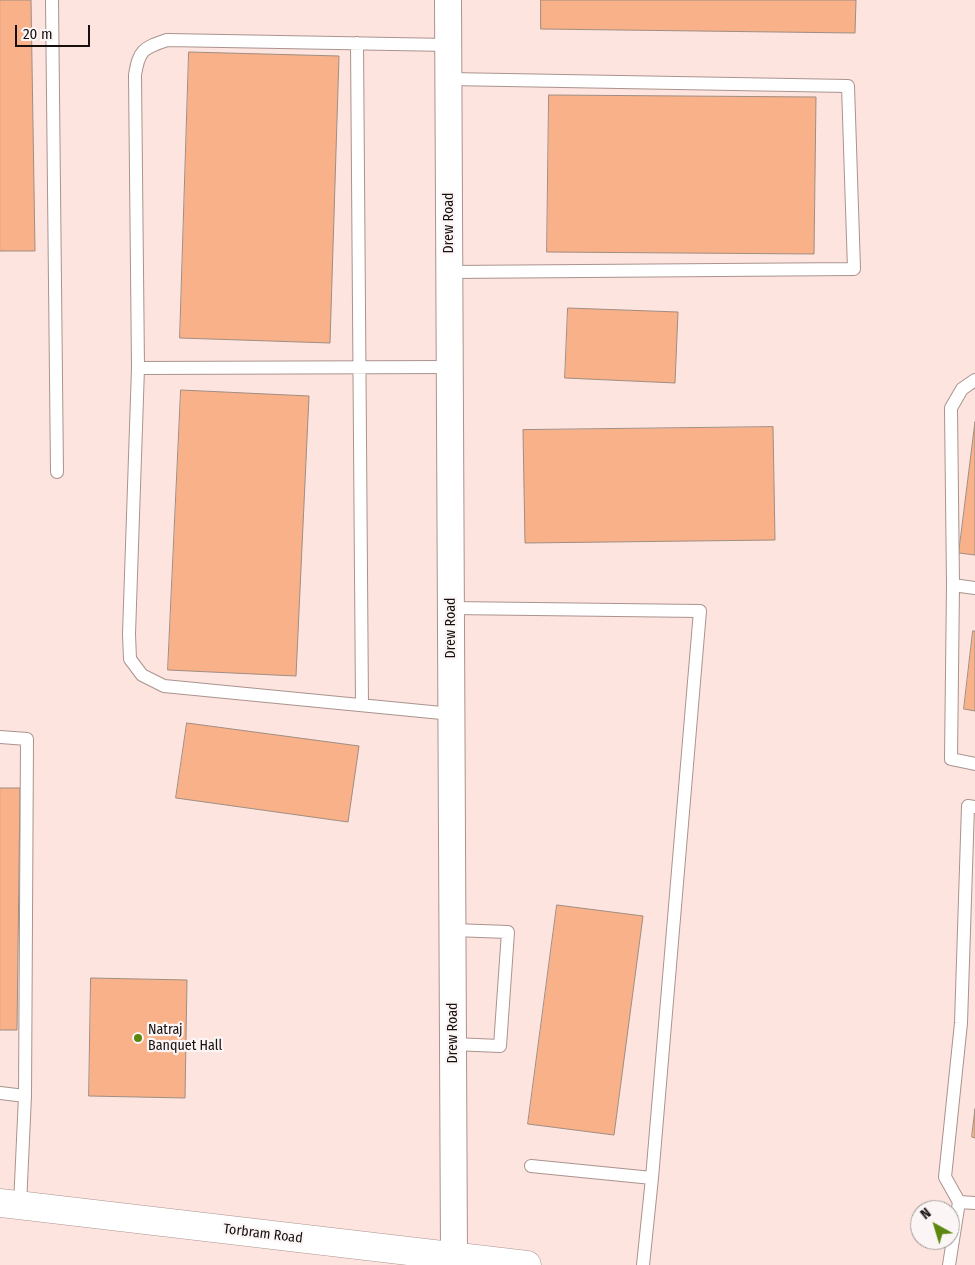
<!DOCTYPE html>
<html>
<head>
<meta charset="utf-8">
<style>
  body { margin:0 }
  #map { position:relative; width:975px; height:1265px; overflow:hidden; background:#fde4df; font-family:"Fira Sans Condensed",sans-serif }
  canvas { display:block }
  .north { position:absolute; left:910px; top:1200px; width:50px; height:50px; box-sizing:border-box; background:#fbf6f5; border:1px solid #a09a99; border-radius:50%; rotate:321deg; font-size:14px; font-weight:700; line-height:20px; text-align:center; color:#18100f }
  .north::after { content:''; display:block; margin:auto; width:18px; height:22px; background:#5e8712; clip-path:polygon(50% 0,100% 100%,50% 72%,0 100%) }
  .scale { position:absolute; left:15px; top:25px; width:75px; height:22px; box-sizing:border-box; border:2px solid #18100f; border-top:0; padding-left:6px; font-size:15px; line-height:18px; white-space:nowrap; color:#18100f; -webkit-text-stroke:4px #fbf6f5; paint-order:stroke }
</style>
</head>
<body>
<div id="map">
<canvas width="975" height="1265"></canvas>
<div class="north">N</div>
<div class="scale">20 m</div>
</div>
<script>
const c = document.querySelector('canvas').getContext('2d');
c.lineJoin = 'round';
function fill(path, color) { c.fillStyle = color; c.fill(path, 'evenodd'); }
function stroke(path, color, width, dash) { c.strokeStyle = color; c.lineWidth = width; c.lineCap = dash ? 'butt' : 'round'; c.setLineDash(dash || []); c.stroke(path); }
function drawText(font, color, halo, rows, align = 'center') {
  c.font = font + ' "Fira Sans Condensed",sans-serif'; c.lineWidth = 4.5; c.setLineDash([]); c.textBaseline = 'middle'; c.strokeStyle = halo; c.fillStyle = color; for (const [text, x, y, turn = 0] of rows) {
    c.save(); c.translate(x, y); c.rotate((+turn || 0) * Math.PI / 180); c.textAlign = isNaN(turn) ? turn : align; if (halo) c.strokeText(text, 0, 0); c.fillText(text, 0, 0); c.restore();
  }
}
const building = new Path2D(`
  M 0,0 L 31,0 L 35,251 L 0,251 Z
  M 541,0 L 856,0 L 855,33 L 541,29 Z
  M 189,52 L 339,56 L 330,343 L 180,338 Z
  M 549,95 L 816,97 L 814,254 L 547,252 Z
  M 568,308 L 678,312 L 675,383 L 565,378 Z
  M 181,390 L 309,396 L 296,676 L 168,670 Z
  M 975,422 L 975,555 L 959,553 Z
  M 773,427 L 775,540 L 525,543 L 523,430 Z
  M 973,631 L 975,631 L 975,711 L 964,709 Z
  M 187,723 L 359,746 L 348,822 L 176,798 Z
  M 0,788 L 20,788 L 17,1030 L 0,1030 Z
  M 557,905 L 643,916 L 614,1135 L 528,1124 Z
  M 91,978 L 187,980 L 185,1098 L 89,1096 Z
  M 975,1109 L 975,1138 L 972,1137 Z`);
fill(building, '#f8b188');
stroke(building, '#a08d82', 1);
const service = new Path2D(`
  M 52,0 L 57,472
  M 357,43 L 362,705
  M 449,45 L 167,40 C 143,48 139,50 135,75 L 138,368 L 129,634 L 130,659 L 142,675 L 164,686 L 452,714
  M 449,79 L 848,86 L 854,269 L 450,272
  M 138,368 L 450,367
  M 975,380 L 962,389 L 951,408 L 953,585 L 951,759 L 975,764
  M 953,585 L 975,588
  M 451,608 L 700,611 L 652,1178
  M 0,737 L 27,739 L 25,1096 L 20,1205
  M 975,807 L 968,806 L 961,1023 L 945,1177 L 959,1202 L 975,1203
  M 453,930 L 508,932 L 500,1046 L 453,1044
  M 0,1093 L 25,1096
  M 531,1166 L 652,1178 L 643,1265
  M 949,1265 L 959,1202`);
const minor = new Path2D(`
  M 448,0 L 454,1256`);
const secondary = new Path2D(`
  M 0,1203 L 527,1265`);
stroke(service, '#aa938e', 14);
stroke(minor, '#aa938e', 28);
stroke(secondary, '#aa938e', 29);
stroke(service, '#fff', 12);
stroke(minor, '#fff', 26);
stroke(secondary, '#fff', 28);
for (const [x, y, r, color] of [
  [138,1038,5,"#5e8712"]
]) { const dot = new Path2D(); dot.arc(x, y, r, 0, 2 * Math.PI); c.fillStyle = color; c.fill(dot); stroke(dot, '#fbf6f5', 2); }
drawText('14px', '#18100f', '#fbf6f5', [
  ["Drew Road",449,223,-90],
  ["Drew Road",451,628,-90],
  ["Drew Road",453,1033,-90],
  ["Torbram Road",263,1234,7]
]);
drawText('14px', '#18100f', '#fbf6f5', [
  ["Natraj",148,1030],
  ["Banquet Hall",148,1046]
], 'left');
</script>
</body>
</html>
